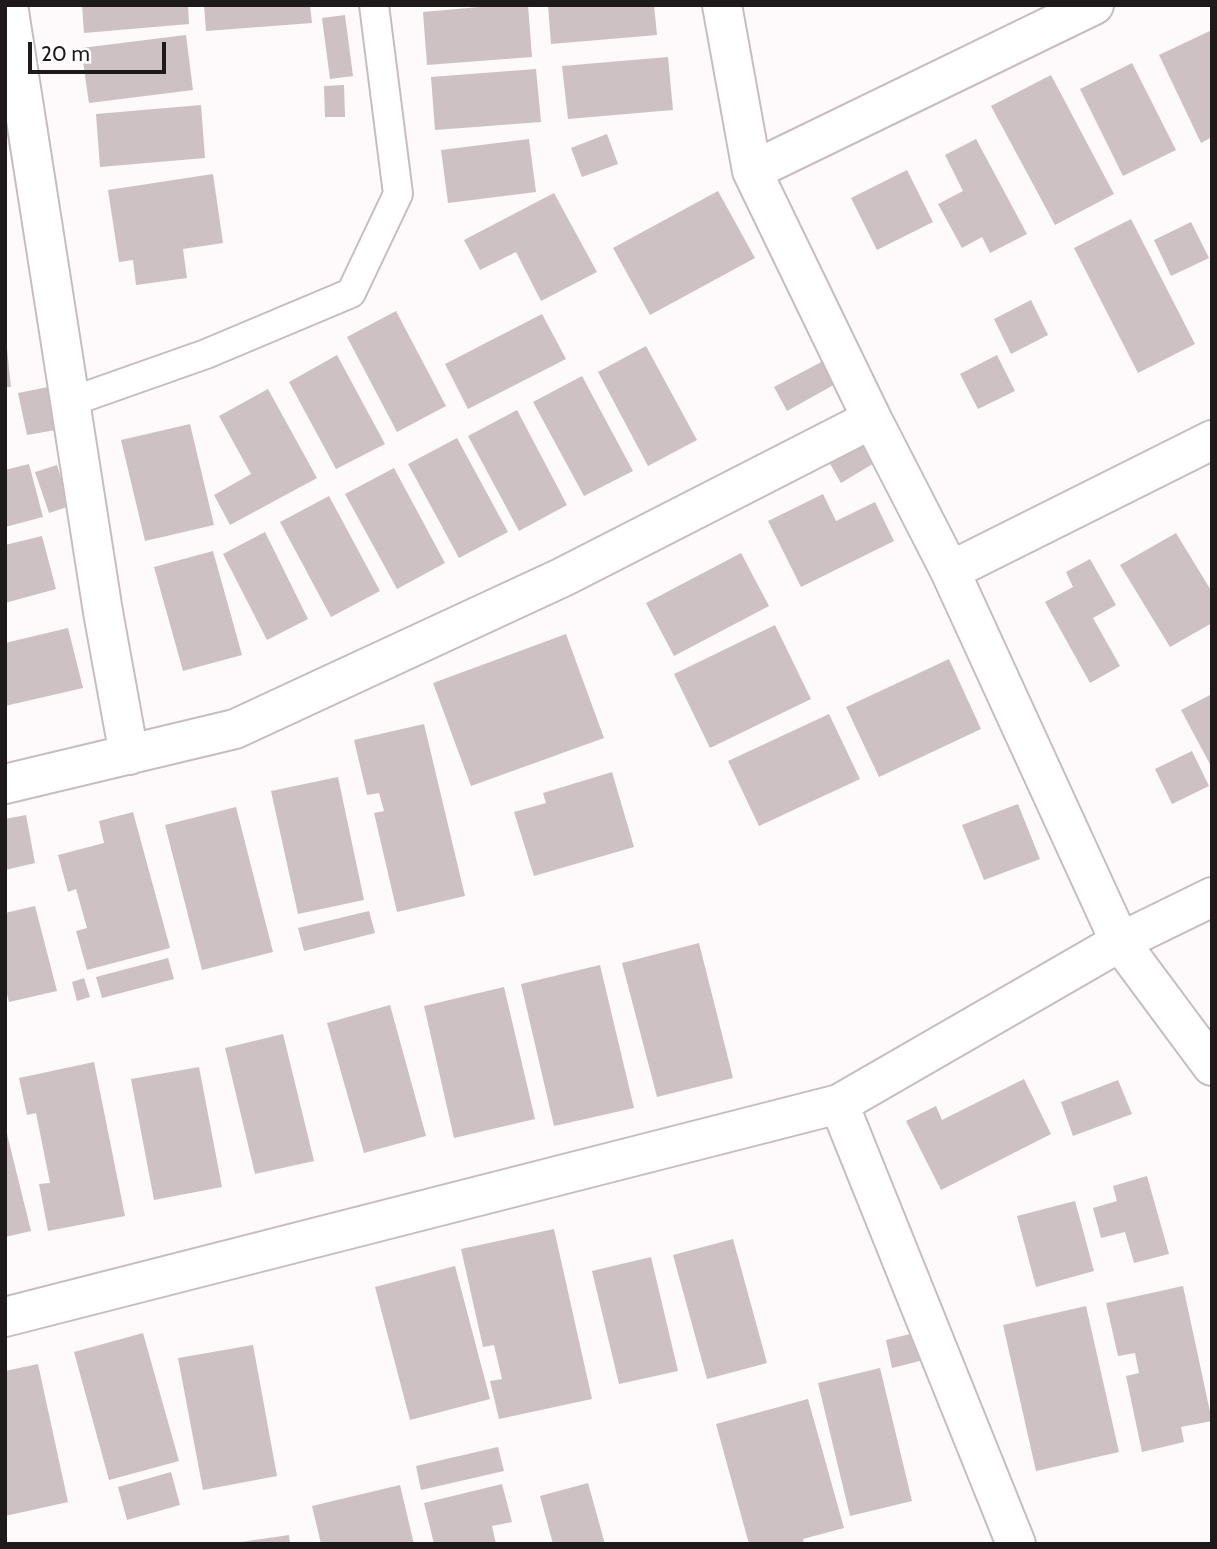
<!DOCTYPE html>
<html>
<head>
<meta charset="utf-8">
<style>
  body { margin:0 }
  #map { position:relative; width:1217px; height:1549px; overflow:hidden; background:#fef9fb; font-family:Cabin,sans-serif }
  canvas { display:block }
  .frame { position:absolute; inset:0; border:7px solid #1e1a1b; pointer-events:none }
  .scale { position:absolute; left:28px; top:42px; width:138px; height:32px; box-sizing:border-box; border:4px solid #1e1a1b; border-top:0; padding-left:9px; font-size:21px; line-height:24px; white-space:nowrap; color:#1e1a1b; -webkit-text-stroke:5px #fff; paint-order:stroke }
</style>
</head>
<body>
<div id="map">
<canvas width="1217" height="1549"></canvas>
<div class="frame"></div>
<div class="scale">20 m</div>
</div>
<script>
const c = document.querySelector('canvas').getContext('2d');
c.lineJoin = 'round';
function fill(path, color) { c.fillStyle = color; c.fill(path, 'evenodd'); }
function stroke(path, color, width, dash) { c.strokeStyle = color; c.lineWidth = width; c.lineCap = dash ? 'butt' : 'round'; c.setLineDash(dash || []); c.stroke(path); }
fill(new Path2D(`
  M 82,5 L 188,5 L 189,24 L 84,33 Z
  M 204,5 L 310,5 L 312,23 L 206,31 Z
  M 502,5 L 528,5 L 532,57 L 427,65 L 423,12 Z
  M 548,5 L 654,5 L 657,35 L 551,44 Z
  M 345,15 L 353,76 L 330,79 L 322,18 Z
  M 1212,30 L 1212,137 L 1201,143 L 1159,55 Z
  M 186,35 L 193,90 L 89,103 L 81,48 Z
  M 668,57 L 673,110 L 568,119 L 562,66 Z
  M 1132,63 L 1176,150 L 1123,176 L 1080,89 Z
  M 536,69 L 541,122 L 435,130 L 431,77 Z
  M 1051,75 L 1114,194 L 1055,225 L 991,106 Z
  M 344,85 L 345,117 L 325,117 L 324,86 Z
  M 201,105 L 205,158 L 100,167 L 96,114 Z
  M 607,134 L 618,164 L 582,177 L 571,148 Z
  M 529,139 L 536,192 L 448,203 L 441,150 Z
  M 976,139 L 1027,234 L 990,253 L 982,237 L 962,248 L 938,204 L 963,191 L 945,155 Z
  M 907,170 L 933,222 L 877,250 L 851,198 Z
  M 213,174 L 223,243 L 183,249 L 187,278 L 136,285 L 133,260 L 119,262 L 108,190 Z
  M 718,191 L 755,258 L 650,315 L 613,248 Z
  M 554,193 L 597,272 L 541,301 L 516,252 L 480,270 L 464,240 Z
  M 1131,219 L 1195,344 L 1138,373 L 1074,248 Z
  M 1191,222 L 1209,258 L 1171,276 L 1154,240 Z
  M 1031,300 L 1048,335 L 1011,354 L 994,319 Z
  M 396,311 L 446,406 L 397,432 L 347,337 Z
  M 542,314 L 566,359 L 468,409 L 445,364 Z
  M 646,346 L 697,440 L 648,466 L 598,372 Z
  M 5,349 L 7,349 L 11,387 L 5,387 Z
  M 337,355 L 385,444 L 336,469 L 289,382 Z
  M 997,355 L 1015,391 L 978,409 L 960,374 Z
  M 827,359 L 839,382 L 787,411 L 774,387 Z
  M 582,376 L 633,471 L 584,496 L 533,402 Z
  M 48,387 L 56,430 L 27,435 L 18,393 Z
  M 268,389 L 317,478 L 230,525 L 214,495 L 251,474 L 219,416 Z
  M 517,410 L 567,505 L 519,531 L 468,436 Z
  M 190,424 L 214,525 L 145,541 L 121,440 Z
  M 457,438 L 508,532 L 459,558 L 408,464 Z
  M 864,441 L 876,462 L 841,483 L 829,462 Z
  M 29,464 L 43,517 L 5,527 L 5,470 Z
  M 57,465 L 70,506 L 49,513 L 35,472 Z
  M 394,468 L 445,563 L 397,589 L 345,494 Z
  M 823,494 L 836,521 L 875,502 L 894,541 L 801,587 L 768,521 Z
  M 329,496 L 380,591 L 331,617 L 280,522 Z
  M 265,532 L 308,619 L 267,640 L 223,554 Z
  M 1176,533 L 1212,592 L 1212,623 L 1170,647 L 1120,565 Z
  M 42,536 L 56,589 L 5,603 L 5,545 Z
  M 213,551 L 242,655 L 183,671 L 154,567 Z
  M 741,553 L 769,606 L 674,656 L 646,603 Z
  M 1090,559 L 1116,605 L 1093,618 L 1120,666 L 1090,683 L 1045,602 L 1073,587 L 1066,572 Z
  M 775,625 L 811,699 L 710,748 L 674,674 Z
  M 68,628 L 83,688 L 5,706 L 5,643 Z
  M 566,634 L 604,738 L 471,786 L 433,683 Z
  M 949,659 L 981,729 L 879,777 L 846,707 Z
  M 1212,694 L 1212,768 L 1181,710 Z
  M 829,714 L 860,779 L 759,826 L 728,761 Z
  M 424,724 L 465,896 L 397,912 L 374,813 L 384,811 L 379,793 L 367,795 L 354,740 Z
  M 1192,751 L 1209,786 L 1172,804 L 1155,769 Z
  M 612,772 L 634,847 L 534,876 L 514,812 L 546,803 L 543,793 Z
  M 338,777 L 364,900 L 298,914 L 271,791 Z
  M 1018,804 L 1040,859 L 984,880 L 962,825 Z
  M 236,807 L 273,952 L 202,970 L 165,825 Z
  M 133,812 L 170,948 L 87,970 L 76,931 L 87,928 L 76,889 L 68,892 L 58,855 L 104,843 L 99,821 Z
  M 26,815 L 35,863 L 5,870 L 5,819 Z
  M 35,906 L 57,991 L 9,1002 L 5,987 L 5,913 Z
  M 369,911 L 375,933 L 304,951 L 298,928 Z
  M 699,943 L 733,1078 L 657,1097 L 622,963 Z
  M 168,958 L 174,979 L 102,998 L 96,977 Z
  M 600,965 L 634,1108 L 554,1126 L 521,984 Z
  M 84,978 L 90,997 L 77,1001 L 72,982 Z
  M 504,987 L 535,1119 L 454,1138 L 424,1006 Z
  M 390,1005 L 426,1136 L 364,1153 L 327,1023 Z
  M 283,1034 L 314,1161 L 255,1174 L 225,1048 Z
  M 94,1062 L 125,1216 L 48,1231 L 39,1184 L 50,1183 L 36,1113 L 27,1115 L 19,1078 Z
  M 199,1067 L 222,1187 L 154,1200 L 131,1079 Z
  M 1024,1079 L 1051,1134 L 941,1190 L 906,1121 L 936,1106 L 942,1120 Z
  M 1118,1080 L 1132,1114 L 1073,1136 L 1061,1102 Z
  M 5,1126 L 31,1231 L 5,1237 Z
  M 1147,1176 L 1169,1254 L 1134,1263 L 1125,1232 L 1101,1238 L 1093,1208 L 1117,1201 L 1113,1186 Z
  M 1075,1201 L 1094,1271 L 1036,1287 L 1017,1216 Z
  M 554,1229 L 592,1399 L 499,1419 L 490,1381 L 502,1379 L 494,1345 L 483,1347 L 461,1249 Z
  M 733,1239 L 767,1363 L 707,1379 L 673,1255 Z
  M 651,1257 L 678,1371 L 619,1384 L 592,1271 Z
  M 455,1266 L 490,1399 L 410,1420 L 375,1287 Z
  M 1183,1286 L 1212,1421 L 1181,1427 L 1184,1442 L 1142,1452 L 1126,1376 L 1139,1373 L 1135,1353 L 1118,1356 L 1106,1303 Z
  M 1086,1306 L 1119,1452 L 1036,1471 L 1003,1325 Z
  M 143,1333 L 179,1461 L 109,1480 L 74,1352 Z
  M 914,1333 L 920,1361 L 892,1368 L 886,1340 Z
  M 253,1345 L 277,1476 L 203,1490 L 178,1358 Z
  M 38,1364 L 68,1502 L 5,1516 L 5,1371 Z
  M 880,1368 L 912,1501 L 850,1516 L 818,1383 Z
  M 808,1399 L 844,1528 L 803,1539 L 804,1544 L 749,1544 L 716,1424 Z
  M 498,1447 L 504,1471 L 421,1490 L 416,1466 Z
  M 171,1472 L 180,1505 L 127,1520 L 118,1487 Z
  M 588,1483 L 605,1544 L 553,1544 L 540,1496 Z
  M 502,1484 L 512,1522 L 492,1526 L 496,1544 L 434,1544 L 424,1503 Z
  M 400,1485 L 414,1544 L 321,1544 L 312,1506 Z
  M 289,1535 L 290,1544 L 241,1544 L 241,1542 Z`), '#cdc1c4');
const service = new Path2D(`
  M 70,402 L 206,354 L 351,293 L 398,194 L 374,5`);
const minor = new Path2D(`
  M 8,5 L 103,612 L 129,755
  M 722,5 L 752,171 L 872,419 L 950,571 L 1120,942 L 1212,1066
  M 752,171 L 1094,5
  M 950,571 L 1212,440
  M 5,784 L 235,729 L 563,577 L 872,419
  M 839,1104 L 1016,1544
  M 5,1317 L 839,1104 L 1120,942 L 1212,897`);
stroke(service, '#c8bcbf', 32);
stroke(minor, '#c8bcbf', 42);
stroke(service, '#fff', 28);
stroke(minor, '#fff', 38);
</script>
</body>
</html>
